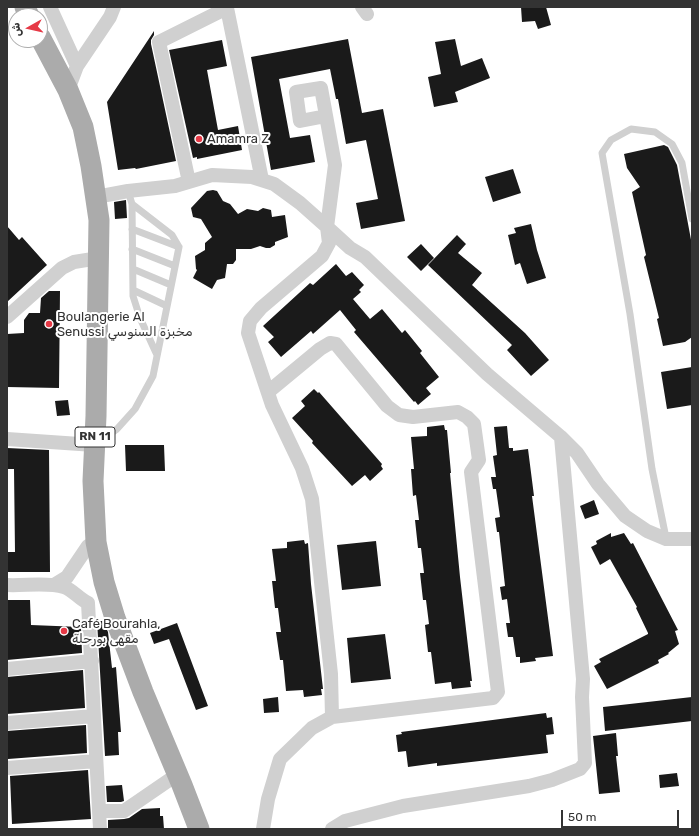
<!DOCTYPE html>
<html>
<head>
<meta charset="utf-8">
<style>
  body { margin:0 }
  #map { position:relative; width:699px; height:836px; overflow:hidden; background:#fff; font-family:Rubik,"Noto Naskh Arabic",sans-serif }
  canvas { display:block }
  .frame { position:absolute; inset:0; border:8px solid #333; pointer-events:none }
  .north { position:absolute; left:8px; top:8px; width:40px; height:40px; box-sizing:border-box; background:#fff; border:1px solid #adadad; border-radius:50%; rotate:262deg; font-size:11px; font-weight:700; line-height:16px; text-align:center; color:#333 }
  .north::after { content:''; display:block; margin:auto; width:14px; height:18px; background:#e63946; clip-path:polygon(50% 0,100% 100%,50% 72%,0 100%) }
  .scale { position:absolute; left:561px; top:810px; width:118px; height:18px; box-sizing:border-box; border:2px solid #333; border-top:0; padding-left:5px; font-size:12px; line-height:14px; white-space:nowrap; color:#333; -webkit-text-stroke:3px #fff; paint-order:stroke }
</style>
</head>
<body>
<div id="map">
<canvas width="699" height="836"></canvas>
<div class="frame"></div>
<div class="north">ش</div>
<div class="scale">50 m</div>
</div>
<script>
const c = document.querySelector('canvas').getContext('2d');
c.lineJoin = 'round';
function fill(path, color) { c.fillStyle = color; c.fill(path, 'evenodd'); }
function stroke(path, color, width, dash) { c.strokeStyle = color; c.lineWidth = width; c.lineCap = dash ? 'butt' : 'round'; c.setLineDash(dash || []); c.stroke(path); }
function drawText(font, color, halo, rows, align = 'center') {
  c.font = font + ' Rubik,"Noto Naskh Arabic",sans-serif'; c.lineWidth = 4; c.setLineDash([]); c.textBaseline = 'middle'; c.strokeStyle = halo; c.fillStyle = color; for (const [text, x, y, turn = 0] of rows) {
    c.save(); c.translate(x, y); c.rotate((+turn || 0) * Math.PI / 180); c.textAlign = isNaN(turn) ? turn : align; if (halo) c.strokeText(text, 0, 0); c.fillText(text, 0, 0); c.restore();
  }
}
fill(new Path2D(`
  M 521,7 L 546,7 L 551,25 L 538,29 L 535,21 L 522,22 Z
  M 154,31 L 154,35 L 151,40 L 151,44 L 176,161 L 136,169 L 135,168 L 118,170 L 107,102 Z
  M 348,39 L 362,113 L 383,109 L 405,221 L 361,229 L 356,203 L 378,199 L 366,140 L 346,144 L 338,99 L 336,99 L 330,69 L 279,79 L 290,138 L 310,135 L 315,162 L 271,170 L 251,57 Z
  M 455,39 L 461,66 L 482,58 L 490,78 L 455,92 L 458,102 L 434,107 L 428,77 L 441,74 L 435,42 Z
  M 222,40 L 227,66 L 207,70 L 218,130 L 238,126 L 242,150 L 197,159 L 197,157 L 193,158 L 169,50 Z
  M 664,145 L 668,147 L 677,165 L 692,245 L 692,337 L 685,342 L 663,346 L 657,319 L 659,318 L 644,257 L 646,255 L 632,192 L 640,187 L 627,168 L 624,154 Z
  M 513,169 L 521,193 L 493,202 L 485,177 Z
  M 213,190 L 217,191 L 223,201 L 230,204 L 238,214 L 247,209 L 258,211 L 263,208 L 271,210 L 272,217 L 285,215 L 288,237 L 275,242 L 275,245 L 270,248 L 266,248 L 260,246 L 251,249 L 236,249 L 236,260 L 233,264 L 227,264 L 225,278 L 217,280 L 212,289 L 193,278 L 197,270 L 196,269 L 195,256 L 205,250 L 205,243 L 212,237 L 201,219 L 193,217 L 191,208 L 207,191 Z
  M 126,200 L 127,218 L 115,219 L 114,202 Z
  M 531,224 L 537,250 L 546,278 L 527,284 L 520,263 L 515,265 L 508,235 L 516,233 L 514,228 Z
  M 7,226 L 19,240 L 22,237 L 47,265 L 7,302 Z
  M 457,235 L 466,244 L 458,253 L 482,273 L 472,285 L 525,333 L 549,360 L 531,376 L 507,350 L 512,345 L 428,265 Z
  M 421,244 L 434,258 L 421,271 L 407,257 Z
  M 336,264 L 346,276 L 352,272 L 364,285 L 359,290 L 361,292 L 353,299 L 370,319 L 382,309 L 402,333 L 405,330 L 422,351 L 420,353 L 439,377 L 426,388 L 431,394 L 418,405 L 415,401 L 414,402 L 354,332 L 356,330 L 340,310 L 313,334 L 311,331 L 281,357 L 268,342 L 274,337 L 263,326 L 310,283 L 313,285 Z
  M 49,291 L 60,291 L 59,388 L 7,387 L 7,334 L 24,333 L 24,320 L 29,313 L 40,313 L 41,298 Z
  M 692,367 L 692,405 L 667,409 L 661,372 Z
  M 314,389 L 318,393 L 319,392 L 382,464 L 381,466 L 383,469 L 370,481 L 365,475 L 352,486 L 312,443 L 313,441 L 292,418 L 305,406 L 301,401 Z
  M 68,400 L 70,415 L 57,416 L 55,401 Z
  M 444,425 L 445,430 L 447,430 L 451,473 L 450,473 L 452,494 L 460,577 L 472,681 L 470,681 L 471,687 L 452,689 L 451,682 L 435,684 L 431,652 L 428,652 L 425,625 L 429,624 L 426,600 L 423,600 L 420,573 L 424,573 L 421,548 L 418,548 L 415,520 L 419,520 L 416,495 L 413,496 L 411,469 L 414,469 L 411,437 L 427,436 L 427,427 Z
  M 507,426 L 509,448 L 513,448 L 513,451 L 528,449 L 534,496 L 532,496 L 553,656 L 535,658 L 536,661 L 520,663 L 520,657 L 516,657 L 513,637 L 508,637 L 506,623 L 510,623 L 507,599 L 502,600 L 500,587 L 505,586 L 499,532 L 497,532 L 495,518 L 500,517 L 496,489 L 493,489 L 491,477 L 496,477 L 493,456 L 497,455 L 494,427 Z
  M 125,445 L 164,445 L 165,471 L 126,471 Z
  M 7,448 L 49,450 L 50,572 L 7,572 L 7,552 L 15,552 L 14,469 L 7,469 Z
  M 594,500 L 599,514 L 585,519 L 580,506 Z
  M 611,533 L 611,537 L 624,533 L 631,544 L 633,543 L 678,630 L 675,631 L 679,644 L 668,653 L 669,654 L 658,660 L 659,663 L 607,689 L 594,666 L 601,662 L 599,659 L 648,634 L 648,633 L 636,608 L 637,607 L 610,559 L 600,565 L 591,547 L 597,544 L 596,541 Z
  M 304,540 L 305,544 L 308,543 L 311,584 L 323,689 L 321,689 L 322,695 L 304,697 L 303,690 L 286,691 L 283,660 L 280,660 L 276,632 L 281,632 L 278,608 L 275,608 L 272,581 L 276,581 L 272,549 L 287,548 L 287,542 Z
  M 376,541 L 381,586 L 342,590 L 337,545 Z
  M 7,600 L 30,600 L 31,625 L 81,627 L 82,653 L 7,660 Z
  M 97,621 L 103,621 L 108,632 L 112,668 L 116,667 L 121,732 L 118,732 L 119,755 L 105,756 Z
  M 177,623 L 208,706 L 196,710 L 169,639 L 154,644 L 150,633 Z
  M 385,634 L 391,679 L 351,683 L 347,638 Z
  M 83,670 L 85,708 L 7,714 L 7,677 Z
  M 278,697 L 279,712 L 264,713 L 263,699 Z
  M 692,697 L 692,721 L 605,731 L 603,707 Z
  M 546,713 L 547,718 L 552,717 L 554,734 L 546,735 L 548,753 L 437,766 L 437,763 L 408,767 L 406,751 L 398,752 L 396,735 L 402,734 L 401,732 Z
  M 86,725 L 87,753 L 8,759 L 7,731 Z
  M 616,733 L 618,756 L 616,756 L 620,792 L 599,794 L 593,736 Z
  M 88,770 L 91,819 L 12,824 L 10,776 Z
  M 677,773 L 679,786 L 660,788 L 659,775 Z
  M 122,785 L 124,801 L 121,802 L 107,802 L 106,786 Z
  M 160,808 L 160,816 L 163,816 L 164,829 L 108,829 L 108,820 L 124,819 L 129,818 L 142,809 Z`), '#1a1a1a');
stroke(new Path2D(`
  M 132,204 L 133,296 L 140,318 L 157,355
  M 132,229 L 179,247
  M 132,249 L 175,266
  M 133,269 L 171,285
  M 133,290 L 167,306
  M 98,442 L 117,429 L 135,409 L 153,376 L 179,247 L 172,235 L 132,204 L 128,191
  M 666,538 L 652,469 L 630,314 L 602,153 L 611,140 L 631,129 L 655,132 L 672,144 L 682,163 L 692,219`), '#d0d0d0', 7);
stroke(new Path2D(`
  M 50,7 L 77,66
  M 362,7 L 367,14
  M 68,90 L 77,66 L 110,17 L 114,7
  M 326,116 L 300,121 L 296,92 L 321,88 L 335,165 L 327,227 L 350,248 L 365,257 L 487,374 L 561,437 L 577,453 L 598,484 L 625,516 L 647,531 L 666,539 L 692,539
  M 189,182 L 159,42 L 227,8 L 262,180
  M 96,197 L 128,191 L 175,186 L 212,175 L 252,177 L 274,184 L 300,203 L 327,227 L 329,243 L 322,256 L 261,308 L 250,321 L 248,333 L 272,405 L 302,468 L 312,499 L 331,674 L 332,717 L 312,728 L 280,759 L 268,799 L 263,829
  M 7,317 L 62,268 L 74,262 L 99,258
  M 268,392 L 320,349 L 330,343 L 336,344 L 387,406 L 399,415 L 413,417 L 458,412 L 467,417 L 474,424 L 479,460 L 471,472 L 498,692 L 493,698 L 332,717
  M 7,439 L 94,445
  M 7,585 C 24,586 48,582 64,587 C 73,590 79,599 88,603 L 100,829
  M 54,585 L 67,577 L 88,546 L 96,542
  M 7,669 L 92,661
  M 7,723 L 94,716
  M 7,768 L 96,761
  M 100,811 L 124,811 L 178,774
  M 332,829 L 345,821 L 403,806 L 529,786 L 552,780 L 580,769 L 585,763 L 582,697 L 583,679 L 561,437`), '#d0d0d0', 14);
stroke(new Path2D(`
  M 25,7 L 29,16
  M 40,37 L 68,90 L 83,127 L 91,166 L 99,220 L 96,416 L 93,481 L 96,542 L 104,582 L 115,618 L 143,692 L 182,785 L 199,829`), '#ababab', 21);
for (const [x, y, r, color] of [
  [199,139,4,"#e63946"],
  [49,324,4,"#e63946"],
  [64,631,4,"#e63946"]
]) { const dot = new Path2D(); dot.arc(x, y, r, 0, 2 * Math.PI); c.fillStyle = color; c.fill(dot); stroke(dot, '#fff', 1.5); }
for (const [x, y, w] of [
  [95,437,40]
]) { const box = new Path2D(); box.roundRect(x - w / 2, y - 10, w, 20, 3); c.fillStyle = '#fff'; c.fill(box); stroke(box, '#333', 1); }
drawText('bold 12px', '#333', null, [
  ["RN 11",95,437]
]);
drawText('13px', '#333', '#fff', [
  ["Amamra Z",207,139],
  ["Boulangerie Al",57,317],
  ["Senussi مخبزة السنوسي",57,332],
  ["Café Bourahla,",72,624],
  ["مقهى بورحلة",72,639]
], 'left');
</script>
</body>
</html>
